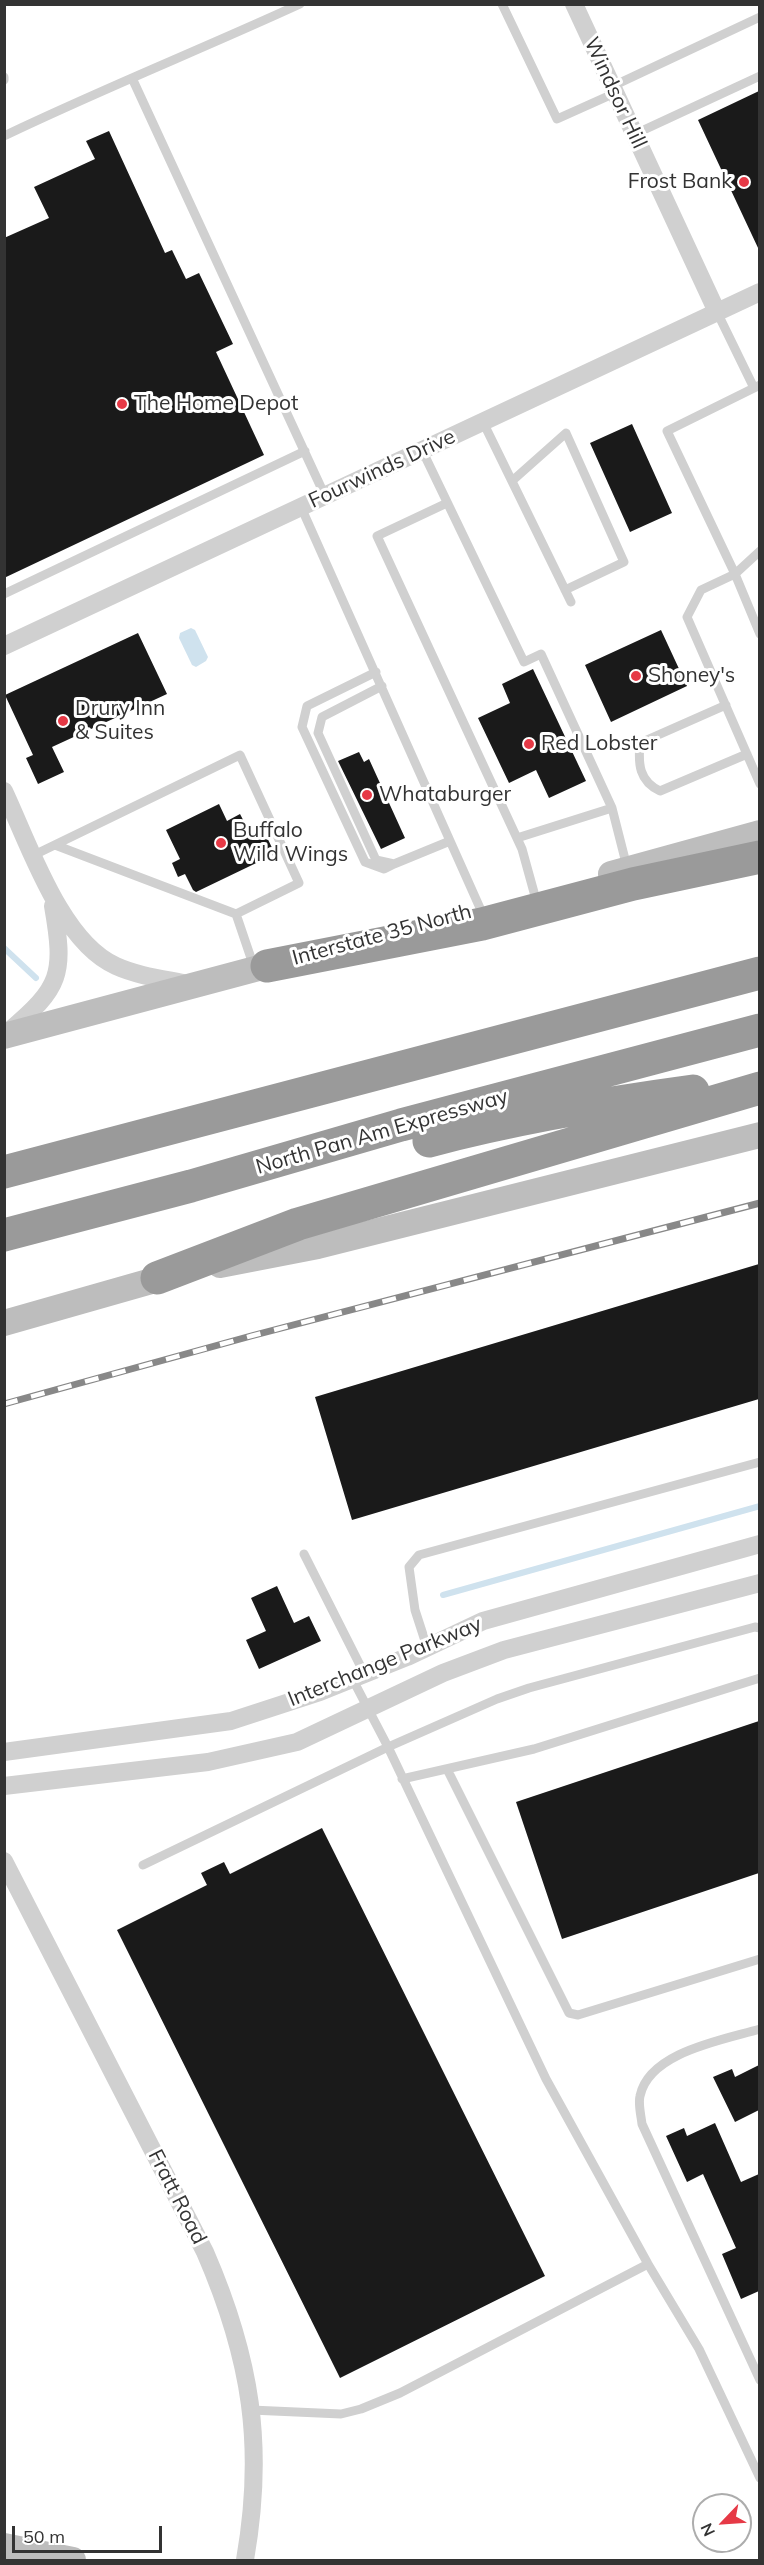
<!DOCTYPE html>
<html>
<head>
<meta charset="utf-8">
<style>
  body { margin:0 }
  #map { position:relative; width:764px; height:2565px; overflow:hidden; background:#fff; font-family:Mulish,sans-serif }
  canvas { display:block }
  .frame { position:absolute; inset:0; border:6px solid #333; pointer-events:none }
  .north { position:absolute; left:692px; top:2493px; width:60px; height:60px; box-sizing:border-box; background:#fff; border:2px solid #adadad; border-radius:50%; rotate:245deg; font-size:16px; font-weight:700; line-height:24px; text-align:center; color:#333 }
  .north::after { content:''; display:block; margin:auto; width:21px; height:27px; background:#e63946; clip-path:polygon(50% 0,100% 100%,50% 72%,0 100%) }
  .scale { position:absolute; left:12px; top:2526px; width:150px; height:27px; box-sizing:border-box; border:3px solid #333; border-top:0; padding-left:8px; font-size:18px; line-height:21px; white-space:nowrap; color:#333; -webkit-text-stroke:4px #fff; paint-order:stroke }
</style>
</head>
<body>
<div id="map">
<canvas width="764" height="2565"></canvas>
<div class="frame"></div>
<div class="north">N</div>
<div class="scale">50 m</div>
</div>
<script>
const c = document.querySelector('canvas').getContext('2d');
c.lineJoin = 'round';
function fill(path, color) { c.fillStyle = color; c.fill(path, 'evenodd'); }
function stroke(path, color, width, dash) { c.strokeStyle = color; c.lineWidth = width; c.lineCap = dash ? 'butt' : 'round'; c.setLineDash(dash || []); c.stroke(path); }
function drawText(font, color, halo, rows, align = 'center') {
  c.font = font + ' Mulish,sans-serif'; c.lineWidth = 6; c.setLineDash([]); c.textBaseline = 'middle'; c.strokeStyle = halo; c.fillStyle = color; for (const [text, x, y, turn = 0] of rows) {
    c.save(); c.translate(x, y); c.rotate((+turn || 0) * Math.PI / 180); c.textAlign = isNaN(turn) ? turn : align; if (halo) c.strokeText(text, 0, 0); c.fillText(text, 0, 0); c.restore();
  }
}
fill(new Path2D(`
  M 191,628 L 195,630 L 208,657 L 206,661 L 196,667 L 192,665 L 179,638 L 180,633 Z`), '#cfe2ee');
stroke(new Path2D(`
  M 4,948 L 36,978
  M 443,1595 L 760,1506`), '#cfe2ee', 6);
fill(new Path2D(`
  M 759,91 L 759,250 L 698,120 Z
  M 109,131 L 165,253 L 172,250 L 186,279 L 199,273 L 233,344 L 216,352 L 264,455 L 4,578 L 4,238 L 49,218 L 34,187 L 95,159 L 86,141 Z
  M 632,424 L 672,513 L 630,532 L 590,443 Z
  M 661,630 L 687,686 L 611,722 L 585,665 Z
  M 138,633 L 167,694 L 52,747 L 64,772 L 38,784 L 26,758 L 33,755 L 5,695 Z
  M 533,669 L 586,781 L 549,798 L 536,770 L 509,783 L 478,718 L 510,703 L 502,684 Z
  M 359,752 L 364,762 L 369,759 L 405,838 L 381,849 L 338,761 Z
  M 219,804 L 227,821 L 240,814 L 250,833 L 262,827 L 275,854 L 196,892 L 193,890 L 185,874 L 178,877 L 172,863 L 180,859 L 166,830 Z
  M 759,1264 L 759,1399 L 352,1520 L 315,1397 Z
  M 277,1586 L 294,1623 L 309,1616 L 321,1641 L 259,1669 L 246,1640 L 266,1631 L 251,1598 Z
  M 759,1721 L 759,1873 L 562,1939 L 516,1802 Z
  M 322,1828 L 545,2276 L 340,2378 L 117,1930 L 207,1885 L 201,1873 L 224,1862 L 230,1874 Z
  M 759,2065 L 759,2110 L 735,2122 L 713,2077 L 732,2069 L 735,2077 Z
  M 715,2123 L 741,2182 L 759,2174 L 759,2291 L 741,2299 L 722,2254 L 736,2248 L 703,2174 L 687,2182 L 666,2136 L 684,2128 L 687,2136 Z`), '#1a1a1a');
stroke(new Path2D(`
  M 502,4 L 557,119 L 615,93
  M 4,77 L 4,80
  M 132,78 L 325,496
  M 613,86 L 760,17
  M 635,134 L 760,76
  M 4,136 C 102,89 202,49 300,4
  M 717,312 L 754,388 L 760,385
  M 754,388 L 667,431 L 735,574 L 701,590 L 687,617 L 760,784
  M 483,422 L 571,602
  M 422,450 L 524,662 L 541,654 L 612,808 L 627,867
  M 512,481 L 566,433 L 624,562 L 565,590
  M 447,503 L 377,536 L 522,849 L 535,896
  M 301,507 L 480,908
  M 760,551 L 735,574 L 760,634
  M 4,594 L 305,451
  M 376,672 L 307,706 L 302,727 L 365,862 L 384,869 L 394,864
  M 382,686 L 322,717 L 318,733 L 376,860 L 394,864 L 450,841
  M 726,705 L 640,743 C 638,764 639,781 660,791 L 747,754
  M 517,838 L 612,808
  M 55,845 L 236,914
  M 34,855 L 240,755 L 299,883 L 236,914 L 254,967
  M 304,1554 L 364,1673
  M 427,1647 L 415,1610 L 409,1567 L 419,1555 L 760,1462
  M 352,1678 L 388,1747 L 546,2079 L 648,2264 L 699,2349 L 760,2478
  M 447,1769 L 569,2013 L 578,2015 L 760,1959
  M 402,1779 L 534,1749 L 760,1678
  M 143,1865 L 388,1747 L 497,1699 L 529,1688 L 755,1627 L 760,1628
  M 760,2029 C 723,2040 649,2052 640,2096 C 638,2104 641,2115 642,2124 L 760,2380
  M 251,2410 L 341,2414 L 361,2409 L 400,2393 L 648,2264`), '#d0d0d0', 9);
stroke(new Path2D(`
  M 574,4 L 717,312
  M 4,646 L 760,292
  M 4,791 C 29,844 61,942 116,966 C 138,976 164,979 188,984
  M 8,1032 C 61,987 65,975 53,906
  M 4,1752 L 231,1721 L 320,1692 L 407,1657 L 483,1621 L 760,1544
  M 4,1786 L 208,1762 L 297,1742 L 443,1673 L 504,1650 L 760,1583
  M 4,1861 L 205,2252 C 251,2358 265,2446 245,2560`), '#d0d0d0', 18);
stroke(new Path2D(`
  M 611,874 L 760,833
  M 4,1036 L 285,961
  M 220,1265 L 318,1246 L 760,1135
  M 4,1323 L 176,1274
  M 4,2546 L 73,2560`), '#bdbdbd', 26);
stroke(new Path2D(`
  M 267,966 L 482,924 L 633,884 L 760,857
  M 429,1141 C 516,1118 604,1103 693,1091
  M 4,1172 L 760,973
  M 4,1235 L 191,1186 L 401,1125 L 760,1030
  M 157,1278 L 298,1224 L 760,1088`), '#9a9a9a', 33);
const rail = new Path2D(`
  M 4,1404 L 251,1336 L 760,1203`);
stroke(rail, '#888', 7);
stroke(rail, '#fff', 4.5, [14]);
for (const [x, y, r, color] of [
  [744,182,6,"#e63946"],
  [122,404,6,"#e63946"],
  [636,676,6,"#e63946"],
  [63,721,6,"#e63946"],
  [529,744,6,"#e63946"],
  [367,795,6,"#e63946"],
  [221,843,6,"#e63946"]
]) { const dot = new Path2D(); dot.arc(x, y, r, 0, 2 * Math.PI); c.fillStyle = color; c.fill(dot); stroke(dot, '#fff', 2); }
drawText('21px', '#333', '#fff', [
  ["Windsor Hill",615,93,65],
  ["Fourwinds Drive",382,469,-25],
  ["Interstate 35 North",382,935,-15],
  ["North Pan Am Expressway",382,1132,-16],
  ["Interchange Parkway",385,1662,-22],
  ["Fratt Road",177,2197,63]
]);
drawText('21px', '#333', '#fff', [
  ["Frost Bank",732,182,"right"],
  ["The Home Depot",134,404],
  ["Shoney's",648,676],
  ["Drury Inn",75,709],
  ["& Suites",75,733],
  ["Red Lobster",541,744],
  ["Whataburger",379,795],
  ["Buffalo",233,831],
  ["Wild Wings",233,855]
], 'left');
</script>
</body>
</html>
